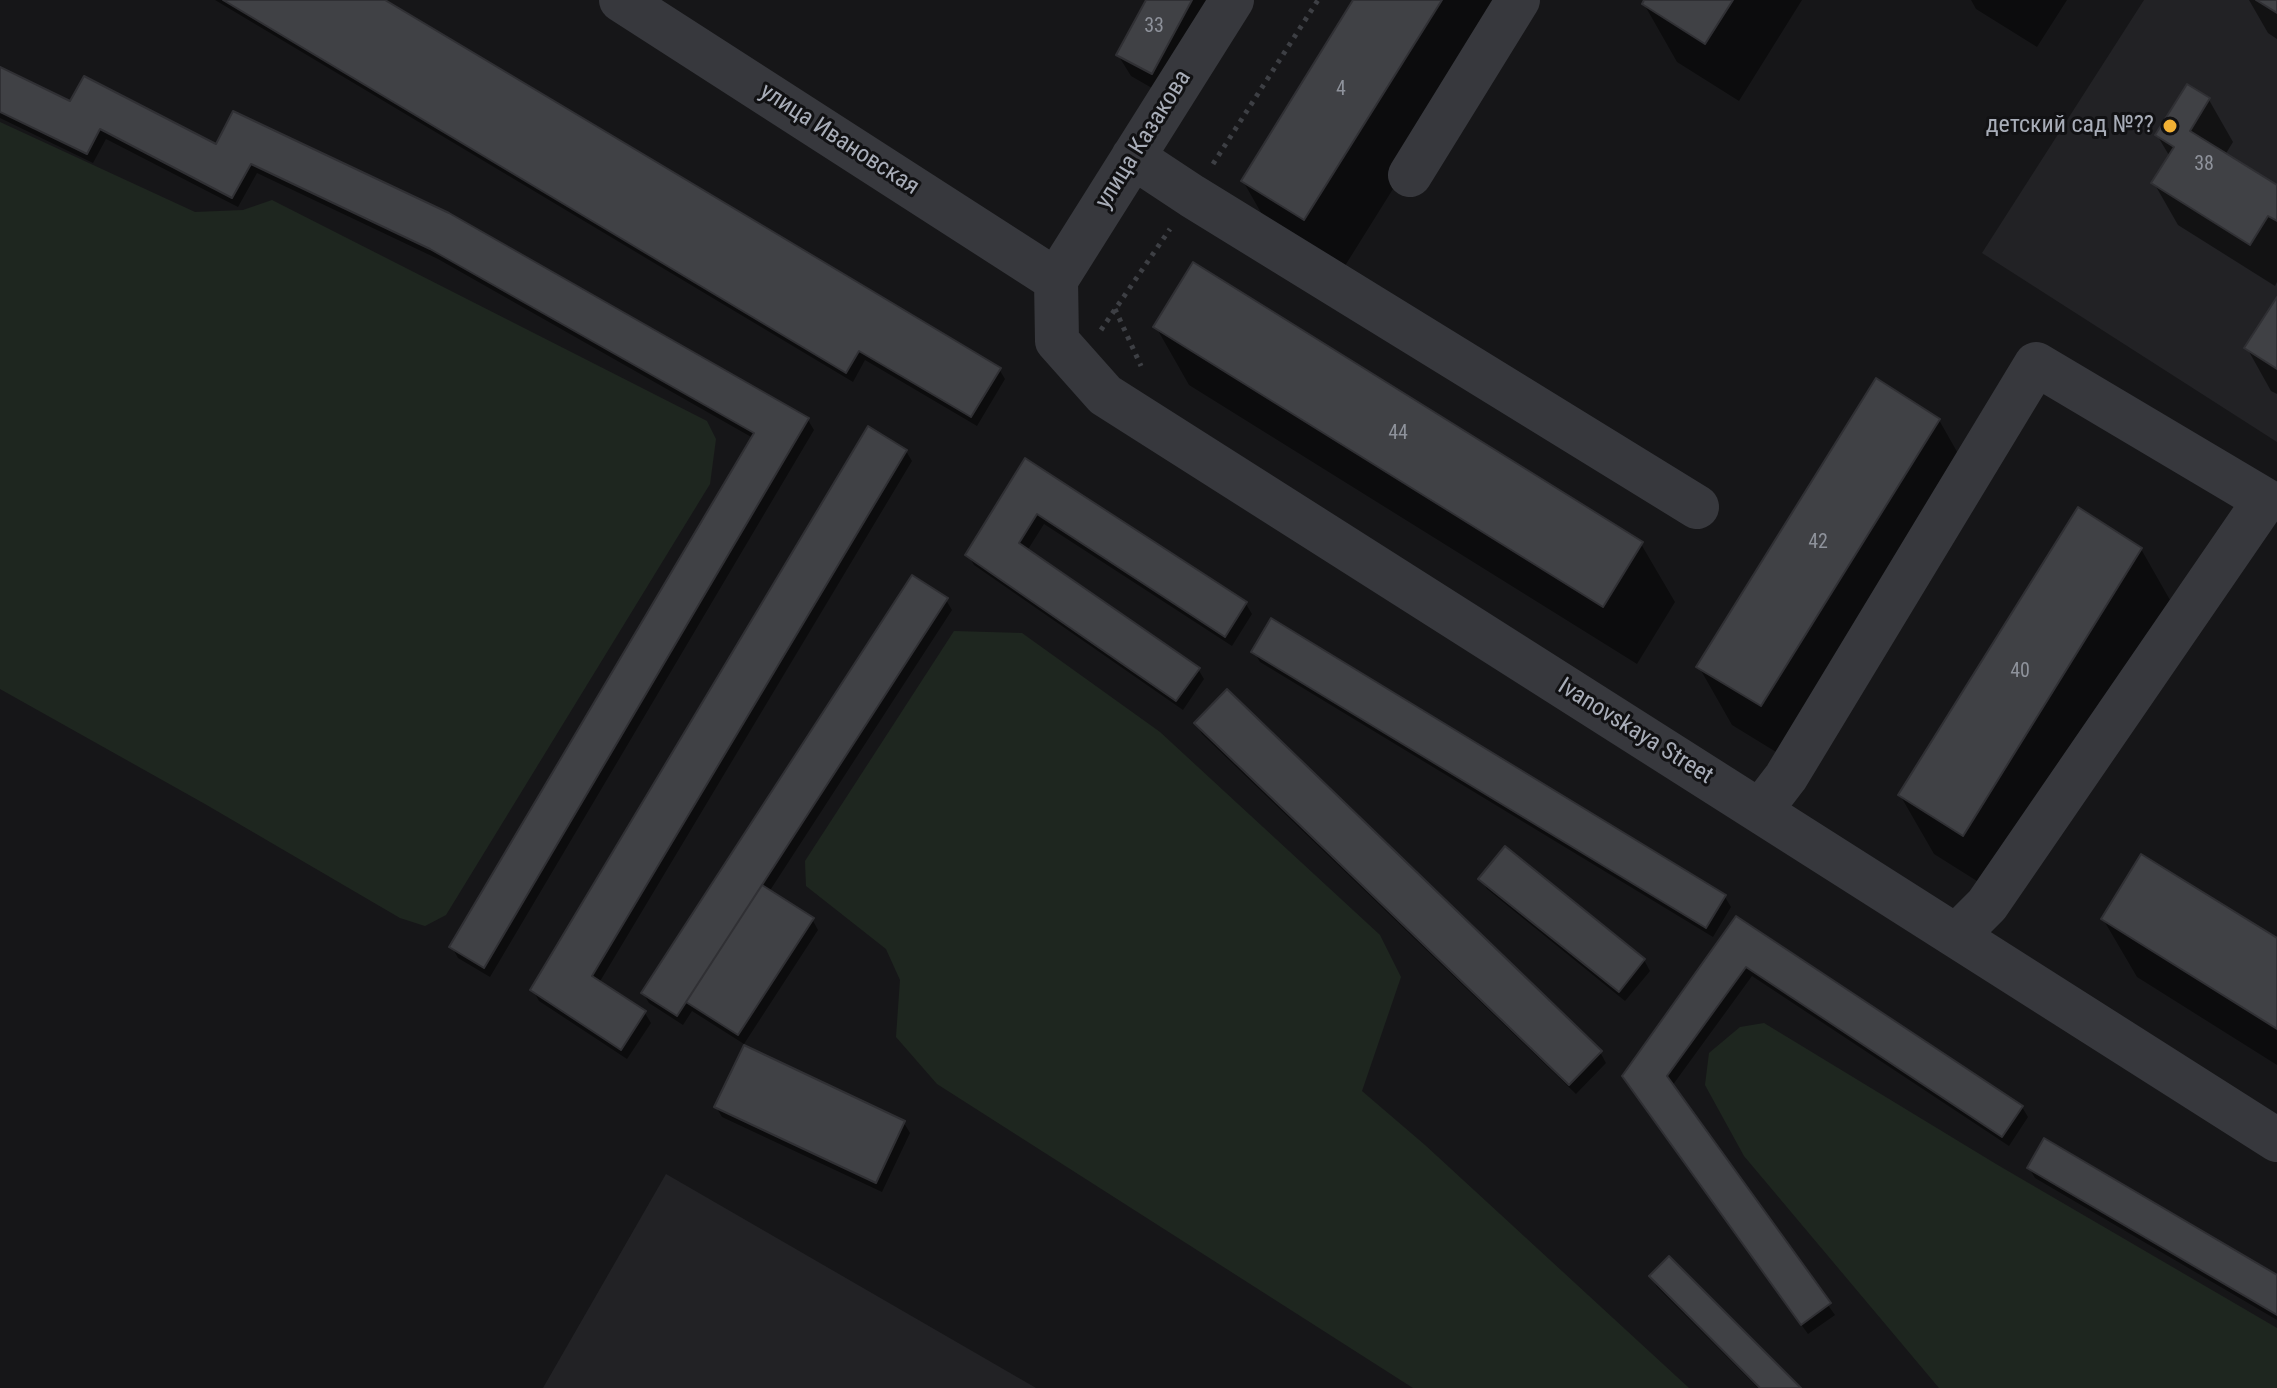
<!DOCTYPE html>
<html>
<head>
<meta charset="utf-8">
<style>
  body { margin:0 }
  canvas { display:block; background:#161618 }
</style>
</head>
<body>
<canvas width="2277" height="1388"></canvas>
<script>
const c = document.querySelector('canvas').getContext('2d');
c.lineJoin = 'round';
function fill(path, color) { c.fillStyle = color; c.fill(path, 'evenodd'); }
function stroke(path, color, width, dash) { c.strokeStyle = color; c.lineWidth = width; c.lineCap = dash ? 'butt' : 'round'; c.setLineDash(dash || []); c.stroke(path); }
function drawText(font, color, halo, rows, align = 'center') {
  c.font = font + ' "Roboto Condensed",sans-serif'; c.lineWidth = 6; c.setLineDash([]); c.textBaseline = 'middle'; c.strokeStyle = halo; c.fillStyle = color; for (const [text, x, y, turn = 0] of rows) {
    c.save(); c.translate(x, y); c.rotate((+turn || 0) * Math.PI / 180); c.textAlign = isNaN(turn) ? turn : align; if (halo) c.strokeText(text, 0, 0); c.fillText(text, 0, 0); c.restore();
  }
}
fill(new Path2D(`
  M 2144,0 L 2277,0 L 2277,442 L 1982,253 Z
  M 666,1174 L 1036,1388 L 543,1388 Z`), '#222225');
fill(new Path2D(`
  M 0,122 L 195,212 L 243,210 L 272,200 L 707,421 L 716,439 L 710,484 L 446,915 L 425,926 L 400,918 L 205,804 L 0,689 Z
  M 954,631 L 1022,633 L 1160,732 L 1380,935 L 1401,977 L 1362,1091 L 1425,1145 L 1689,1388 L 1413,1388 L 937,1084 L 896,1037 L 900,980 L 886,949 L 806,886 L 805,861 Z
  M 1764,1023 L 1996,1164 L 2277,1328 L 2277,1388 L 1939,1388 L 1744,1156 L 1705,1085 L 1709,1053 L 1740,1027 Z`), '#1e261f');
fill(new Path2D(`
  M 215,0 L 383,0 L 999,369 L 1005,379 L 977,426 L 865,360 L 853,382 Z
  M 1148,0 L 1215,0 L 1164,95 L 1131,76 L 1118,55 Z
  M 1356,0 L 1511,0 L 1338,277 L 1276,239 L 1243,181 Z
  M 1647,0 L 1802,0 L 1739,101 L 1677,62 L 1644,4 Z
  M 1971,0 L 2067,0 L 2037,47 L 1976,9 Z
  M 2249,0 L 2277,0 L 2277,39 L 2268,33 Z
  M 0,69 L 71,104 L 216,147 L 808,420 L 814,430 L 490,977 L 458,958 L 452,947 L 753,438 L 438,259 L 257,173 L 238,207 L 106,139 L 93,163 L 0,118 Z
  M 2188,87 L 2209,100 L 2233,142 L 2225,155 L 2277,187 L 2277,282 L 2275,286 L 2178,225 L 2154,183 L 2170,157 L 2157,135 Z
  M 2277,300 L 2277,394 L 2271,391 L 2247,348 Z
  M 1156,327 L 1641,544 L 1675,602 L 1637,664 L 1189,385 Z
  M 1939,420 L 1972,478 L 1794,763 L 1732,725 L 1699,667 Z
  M 906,451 L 912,461 L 599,983 L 645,1013 L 651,1023 L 627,1059 L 539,1001 L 533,990 Z
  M 1026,461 L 1246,604 L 1252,614 L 1232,646 L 1044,524 L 1027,551 L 1198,669 L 1204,679 L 1183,710 L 974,565 L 968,555 Z
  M 2141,549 L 2174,607 L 1996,893 L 1934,854 L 1900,795 Z
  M 946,600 L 952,610 L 769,892 L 812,919 L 818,930 L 744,1044 L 692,1011 L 683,1025 L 649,1003 L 643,993 Z
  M 1254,652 L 1725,897 L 1731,907 L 1713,937 L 1260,662 Z
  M 1196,724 L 1600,1052 L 1606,1063 L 1576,1094 L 1202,734 Z
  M 1481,879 L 1644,960 L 1650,971 L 1625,1001 L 1487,889 Z
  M 1737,919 L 2022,1107 L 2028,1117 L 2009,1146 L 1752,976 L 1672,1086 L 1835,1315 L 1808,1334 L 1630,1087 Z
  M 2103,919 L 2277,940 L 2277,1065 L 2137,977 Z
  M 716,1107 L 904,1123 L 910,1133 L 882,1192 L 722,1117 Z
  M 2029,1168 L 2277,1277 L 2277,1320 L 2035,1178 Z
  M 1651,1277 L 1798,1388 L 1758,1388 L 1657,1287 Z`), '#0007');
const building = new Path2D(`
  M 223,0 L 385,0 L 1001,368 L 971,417 L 859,351 L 846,373 Z
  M 1146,0 L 1192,0 L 1152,74 L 1116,55 Z
  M 1353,0 L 1442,0 L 1304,220 L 1241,181 Z
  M 1644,0 L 1733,0 L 1705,44 L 1642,4 Z
  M 2256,0 L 2277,0 L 2277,13 Z
  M 0,67 L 70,101 L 84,76 L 216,144 L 233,111 L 449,213 L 809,418 L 484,968 L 449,947 L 754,433 L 430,249 L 251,164 L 232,198 L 100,129 L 87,154 L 0,112 Z
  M 2187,84 L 2210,98 L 2190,131 L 2277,185 L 2277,221 L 2268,216 L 2250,245 L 2151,183 L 2174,147 L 2155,135 Z
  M 1193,262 L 1643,542 L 1603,607 L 1153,327 Z
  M 2277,297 L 2277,369 L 2244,348 Z
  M 1876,378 L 1940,419 L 1761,706 L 1696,667 Z
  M 868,426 L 907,450 L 592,976 L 646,1011 L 621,1050 L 530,990 Z
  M 1025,458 L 1247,602 L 1225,637 L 1037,514 L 1019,543 L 1200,668 L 1176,701 L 965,555 Z
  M 2078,507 L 2142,548 L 1963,836 L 1898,795 Z
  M 912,575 L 948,598 L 677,1016 L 641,993 Z
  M 1271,618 L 1726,895 L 1706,928 L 1251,652 Z
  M 1227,689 L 1602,1051 L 1569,1085 L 1194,723 Z
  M 1505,846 L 1645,959 L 1619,992 L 1478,879 Z
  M 2141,854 L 2277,938 L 2277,1029 L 2101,919 Z
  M 762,885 L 814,918 L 738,1035 L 686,1002 Z
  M 1736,916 L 2023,1106 L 2002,1137 L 1746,967 L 1667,1076 L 1831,1303 L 1801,1325 L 1622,1076 Z
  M 744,1045 L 905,1121 L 876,1183 L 714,1107 Z
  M 2044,1138 L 2277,1275 L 2277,1315 L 2027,1168 Z
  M 1669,1256 L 1801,1388 L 1760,1388 L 1649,1276 Z`);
fill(building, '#404145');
stroke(building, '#303034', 2);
stroke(new Path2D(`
  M 1213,164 L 1318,0
  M 1115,309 L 1141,366
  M 1101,330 L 1170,229`), '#3d3f44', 5, [4, 6]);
stroke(new Path2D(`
  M 621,0 L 1056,280
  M 1133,157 L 1192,196 L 1697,507
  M 1410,175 L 1518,0
  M 1056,280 L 1057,341 L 1105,395 L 2277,1140
  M 1056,280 L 1232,0
  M 1760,811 L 1786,777 L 2036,364 L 2265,500 L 1987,905 L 1956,936`), '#37383d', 44);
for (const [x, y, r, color] of [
  [2170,126,8,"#f2b134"]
]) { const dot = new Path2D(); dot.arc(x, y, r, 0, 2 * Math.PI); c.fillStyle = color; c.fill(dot); stroke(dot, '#111113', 3); }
drawText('20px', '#8e929b', null, [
  ["33",1154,27],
  ["4",1341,90],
  ["38",2204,165],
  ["44",1398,434],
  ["42",1818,543],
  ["40",2020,672]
]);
drawText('24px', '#a8adb8', '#111113', [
  ["детский сад №??",2154,126]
], 'right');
drawText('24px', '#a8adb8', '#111113', [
  ["улица Ивановская",839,140,33],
  ["улица Казакова",1144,140,-58],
  ["Ivanovskaya Street",1635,732,32]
]);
</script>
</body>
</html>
